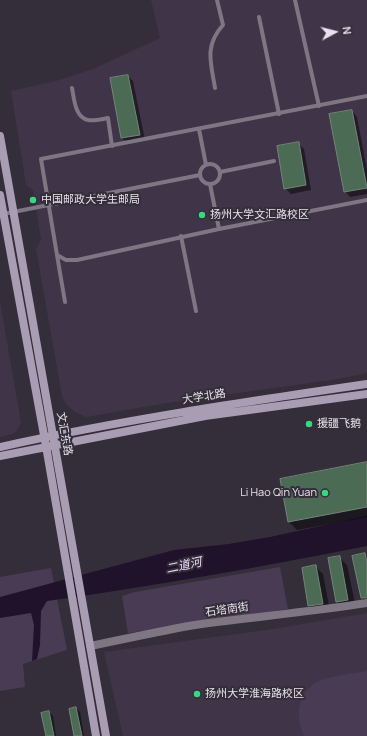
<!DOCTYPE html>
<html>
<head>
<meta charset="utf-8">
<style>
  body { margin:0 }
  #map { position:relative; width:367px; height:736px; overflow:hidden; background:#342d3a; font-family:Manrope,sans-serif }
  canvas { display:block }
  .north { position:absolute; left:315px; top:12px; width:40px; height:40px; -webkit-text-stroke:3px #342d3a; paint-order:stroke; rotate:83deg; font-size:11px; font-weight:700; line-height:16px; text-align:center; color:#e7e2eb }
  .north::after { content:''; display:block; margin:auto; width:14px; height:18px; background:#e7e2eb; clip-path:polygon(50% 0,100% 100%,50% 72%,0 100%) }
</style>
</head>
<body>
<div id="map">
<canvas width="367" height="736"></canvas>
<div class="north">N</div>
</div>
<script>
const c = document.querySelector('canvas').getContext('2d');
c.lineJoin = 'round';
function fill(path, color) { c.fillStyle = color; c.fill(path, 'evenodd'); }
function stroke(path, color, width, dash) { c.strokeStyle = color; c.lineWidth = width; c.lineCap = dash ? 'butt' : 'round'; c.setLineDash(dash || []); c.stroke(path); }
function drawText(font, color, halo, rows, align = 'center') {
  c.font = font + ' Manrope,"Noto Sans SC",sans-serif'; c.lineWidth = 4; c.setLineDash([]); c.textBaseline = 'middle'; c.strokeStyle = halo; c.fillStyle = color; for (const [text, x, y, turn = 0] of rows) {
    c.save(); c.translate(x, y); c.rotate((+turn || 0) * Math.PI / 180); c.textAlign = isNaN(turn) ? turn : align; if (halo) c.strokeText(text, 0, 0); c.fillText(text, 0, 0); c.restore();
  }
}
fill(new Path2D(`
  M 151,0 L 367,0 L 367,373 L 338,379 L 167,403 L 86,417 L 75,412 L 66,404 L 62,396 L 36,249 L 41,239 L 33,190 L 26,185 L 11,91 L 56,81 L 93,69 L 160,38 Z
  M 0,301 L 21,423 L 15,433 L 0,437 Z
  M 367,613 L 367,736 L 123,736 L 104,652 L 273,629 Z`), '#403548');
fill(new Path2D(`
  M 280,567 L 288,609 L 128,633 L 122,596 L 135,592 Z
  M 51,568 L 67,650 L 23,664 L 25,687 L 0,691 L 0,577 Z
  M 367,671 L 367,736 L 304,736 C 294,714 298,688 324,679 C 337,675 353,674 367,671 Z`), '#4a3b54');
fill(new Path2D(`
  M 367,516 L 367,546 C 261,567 154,586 47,601 L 41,611 L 40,645 L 37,659 L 32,661 L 34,625 L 31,613 L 0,618 L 0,597 L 174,550 L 229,544 L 270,537 Z`), '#20122a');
fill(new Path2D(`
  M 128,76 L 133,81 L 145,140 L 128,143 L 122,138 Z
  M 352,111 L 357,117 L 367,170 L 367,194 L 350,197 L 345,191 Z
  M 298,143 L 304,149 L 311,190 L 291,194 L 285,188 Z
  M 367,461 L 367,517 L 297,530 L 289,522 L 281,479 L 364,464 L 364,462 Z
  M 365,554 L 367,556 L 367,603 L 362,598 Z
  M 339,557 L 347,565 L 356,608 L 345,609 L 337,601 Z
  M 315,566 L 323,574 L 330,611 L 317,613 L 309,605 Z
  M 76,708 L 80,712 L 84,736 L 75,736 Z
  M 49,712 L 53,716 L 56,736 L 47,736 Z`), '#0007');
const building = new Path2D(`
  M 128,75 L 140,135 L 121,138 L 110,78 Z
  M 352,110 L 367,188 L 344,192 L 329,114 Z
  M 299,142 L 306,185 L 284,189 L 277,146 Z
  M 367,462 L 367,507 L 288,522 L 280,479 Z
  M 365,553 L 367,562 L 367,598 L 361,598 L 352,556 Z
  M 340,556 L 348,600 L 336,602 L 328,558 Z
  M 316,565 L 323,604 L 308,606 L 302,568 Z
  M 76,707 L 82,736 L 74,736 L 69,709 Z
  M 49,711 L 54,736 L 46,736 L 41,713 Z`);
fill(building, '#4c6b55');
stroke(building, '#748479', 1);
stroke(new Path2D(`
  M 295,0 L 319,106
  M 259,17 L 279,114
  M 72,88 C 74,98 75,118 88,120 C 94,121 102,119 108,118 L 112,146
  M 215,88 C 211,63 204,46 223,25 L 217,0
  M 199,129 L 206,165
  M200 174a10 10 0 1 1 20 0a10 10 0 1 1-20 0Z
  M 220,172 L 274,161
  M 210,184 L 219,229 L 77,260 L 66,260 L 57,255 L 41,159 L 367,96
  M 3,214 L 200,175
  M 219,229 L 367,200
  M 181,236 L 196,311
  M 57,255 L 65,302`), '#7e7683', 4);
stroke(new Path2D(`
  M 90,646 C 125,639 160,631 195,625 C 252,617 310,612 367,603`), '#7e7683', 8);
stroke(new Path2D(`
  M 0,136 L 106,736
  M 0,195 L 46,446 L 96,736
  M 0,447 C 121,420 244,402 367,384
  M 0,456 L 205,416 L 367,394`), '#a99db3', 8);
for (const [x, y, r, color] of [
  [33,200,4,"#36d881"],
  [202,215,4,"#36d881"],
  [309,424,4,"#36d881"],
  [325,493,4,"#36d881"],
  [197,694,4,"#36d881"]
]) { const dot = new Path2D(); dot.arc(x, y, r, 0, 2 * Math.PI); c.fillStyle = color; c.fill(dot); stroke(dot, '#342d3a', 1.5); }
drawText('11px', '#e7e2eb', '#342d3a', [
  ["中国邮政大学生邮局",41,200],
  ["扬州大学文汇路校区",210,215],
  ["援疆飞鹅",317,424],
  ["Li Hao Qin Yuan",317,493,"right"],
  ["扬州大学淮海路校区",205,694]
], 'left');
drawText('11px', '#e7e2eb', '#342d3a', [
  ["大学北路",204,397,-9],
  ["文汇东路",64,434,80],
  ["石塔南街",227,610,-8]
]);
drawText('italic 12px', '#ebd9f9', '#342d3a', [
  ["二道河",184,566,-12]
]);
</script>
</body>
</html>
